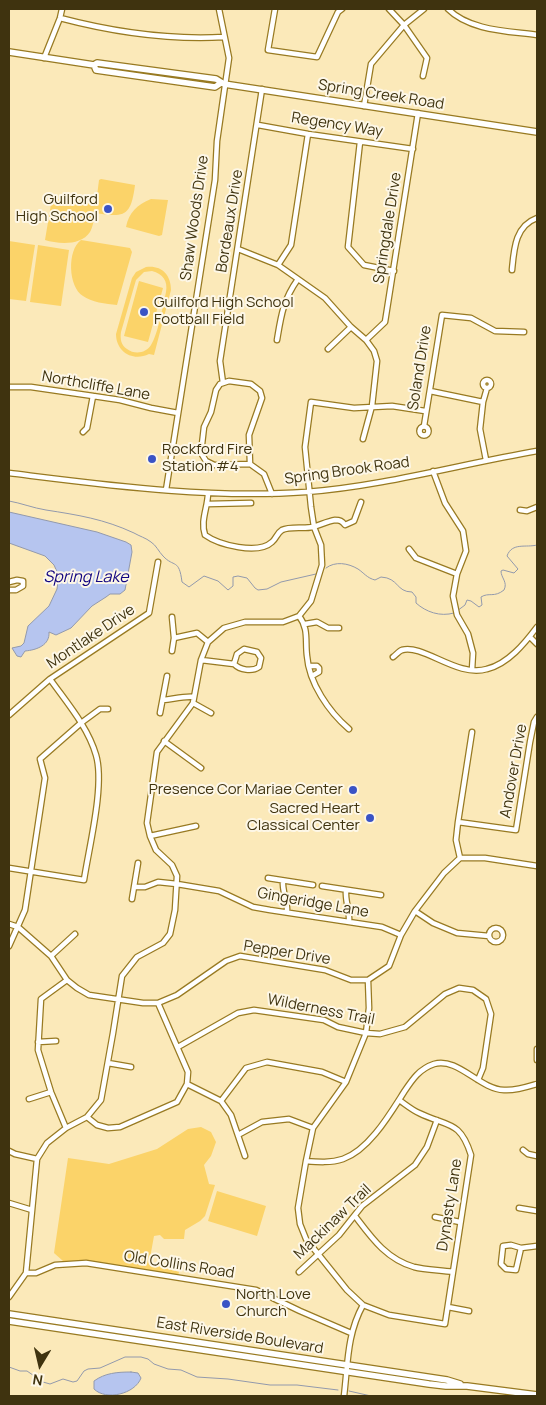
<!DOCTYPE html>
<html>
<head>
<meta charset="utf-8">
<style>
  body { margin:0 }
  #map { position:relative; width:546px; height:1405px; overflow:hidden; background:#fbe9b9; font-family:Manrope,sans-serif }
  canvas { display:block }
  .frame { position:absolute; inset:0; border:10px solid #3f330f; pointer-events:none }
  .north { position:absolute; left:15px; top:1340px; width:50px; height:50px; -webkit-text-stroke:4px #fdf7e7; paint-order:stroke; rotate:189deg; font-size:14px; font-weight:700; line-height:20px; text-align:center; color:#3f330f }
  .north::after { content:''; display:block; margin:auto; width:18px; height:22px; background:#3f330f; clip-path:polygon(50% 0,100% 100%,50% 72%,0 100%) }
</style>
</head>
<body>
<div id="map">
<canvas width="546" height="1405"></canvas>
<div class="frame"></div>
<div class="north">N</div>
</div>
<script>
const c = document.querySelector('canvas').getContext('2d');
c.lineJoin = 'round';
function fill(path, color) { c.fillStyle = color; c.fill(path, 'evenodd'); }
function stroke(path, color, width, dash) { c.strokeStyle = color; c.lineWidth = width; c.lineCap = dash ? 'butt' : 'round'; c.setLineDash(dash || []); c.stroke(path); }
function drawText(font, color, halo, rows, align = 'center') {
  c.font = font + ' Manrope,sans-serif'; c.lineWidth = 4; c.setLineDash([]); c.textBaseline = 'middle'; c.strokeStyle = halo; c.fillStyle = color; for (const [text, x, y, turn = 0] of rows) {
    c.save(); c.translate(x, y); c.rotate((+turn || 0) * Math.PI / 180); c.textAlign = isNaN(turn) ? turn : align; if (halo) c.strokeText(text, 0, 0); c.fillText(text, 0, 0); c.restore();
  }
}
fill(new Path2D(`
  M 101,179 L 135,185 C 131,216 125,218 95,213 C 94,219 93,227 90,232 C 81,246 58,244 45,240 L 51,204 L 57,199 L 96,204 L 99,180 Z
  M 151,199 L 168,200 L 162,235 L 159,236 L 126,227 C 129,212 137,205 151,199 Z
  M 81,240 L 130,248 L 132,252 L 117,305 C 106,304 91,302 83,296 C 68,287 67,250 81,240 Z
  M 9,241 L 35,245 L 26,301 L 9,299 Z
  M 38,245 L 69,250 L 61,306 L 30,302 Z
  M 146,267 C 161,265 171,274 171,290 L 154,355 L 149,354 C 133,362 116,352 116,334 L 132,278 L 136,272 ZM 152,271 C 163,274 168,281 166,292 C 163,306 158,334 151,345 C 146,353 135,355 127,349 C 121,345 120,339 121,332 L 136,280 L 144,272 Z
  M 139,281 L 163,288 L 148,342 L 124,336 Z
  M 201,1127 L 211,1132 L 216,1142 L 211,1156 L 204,1165 L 209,1184 L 215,1185 L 205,1216 L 200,1221 L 185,1230 L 184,1239 L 164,1239 L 160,1235 L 154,1236 L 150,1258 L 155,1264 L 179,1272 L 178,1276 L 93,1263 L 63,1261 L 54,1253 L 68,1158 L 109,1164 L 157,1149 L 188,1129 Z
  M 217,1191 L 266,1206 L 257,1236 L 208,1221 Z`), '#fbd369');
const water = new Path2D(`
  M 9,512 L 97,532 L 126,542 L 131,545 L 132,552 L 125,590 L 120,594 L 110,594 L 106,597 L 92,606 L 71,628 L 56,635 L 49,632 C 50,645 37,650 25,651 L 21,657 L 17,656 L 12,648 L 21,646 L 24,643 L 28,626 L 49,606 L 57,589 L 58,581 L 58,574 L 54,565 L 45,556 L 9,543 Z
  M 131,1372 L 138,1373 L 141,1378 C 135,1394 106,1401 94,1389 L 94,1381 C 105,1373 117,1372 131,1372 Z`);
fill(water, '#b6c5ef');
stroke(water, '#9299ac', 1);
stroke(new Path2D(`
  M 9,501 C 21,503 33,508 46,510 C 78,515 104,519 134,533 C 139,536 146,538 151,542 C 156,545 159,552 163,556 C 174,568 179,558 182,582 L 189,587 L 204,576 L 218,581 L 228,590 L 233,586 L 233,577 L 238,576 L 247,578 L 255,588 L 258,590 L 267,589 L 281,582 L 316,574
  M 326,568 C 335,561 348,563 358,569 C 364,573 367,578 375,580 L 381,577 C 399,578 396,592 412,592 L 416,597 L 416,603 C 426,612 440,617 454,613
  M 457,611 L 465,605 L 467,600 L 471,601 L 479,607 L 482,605 L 481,597 C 489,592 494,598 504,590 C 508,582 501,578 501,571 L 503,570 L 514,573 L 518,569 L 507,556 C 512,542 526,548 537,545
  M 9,1367 L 20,1371 L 27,1371 L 43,1382 L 50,1384 L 63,1379 L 73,1382 L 77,1381 L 84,1371 L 88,1369 L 100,1368 L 125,1357 L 141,1357 L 148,1359 L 154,1364 L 168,1369 L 181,1370 L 197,1377 L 228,1379 L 270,1385 L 297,1385 L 338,1390
  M 349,1391 L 371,1396`), '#9299ac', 1);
const minor = new Path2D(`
  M 275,9 L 268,50 L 317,57 L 338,12 L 342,9
  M 389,9 L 404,25 L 427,58 L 423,76
  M 448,9 C 470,31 509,31 537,35
  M 60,18 C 113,32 170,40 224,37
  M 44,58 L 60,18 L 62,9
  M 364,106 L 371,64 L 404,25 L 424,9
  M 258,125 L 308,134 L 413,149
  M 360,142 L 348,247 L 364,265 L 394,271
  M 238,249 L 278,265 L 325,298 L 351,327 L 366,340 L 374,351 L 377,361 L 372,406 L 363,439
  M 278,265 L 291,245 L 308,134
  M 512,270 C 514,249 515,226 537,218
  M 277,340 C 281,316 283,300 298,279
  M 366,340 L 385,322 L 418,113
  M 328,349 L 351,327
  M483 384a4 4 0 1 1 8 0a4 4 0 1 1-8 0Z
  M 229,381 L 251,384 L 260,391 L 262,398 L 249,435 L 250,464 L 214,465 L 206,461 L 201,453 L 204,427 L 211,412 L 216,390 L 220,384 Z
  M 223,383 L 220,361 L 262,89
  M 9,387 L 31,387 L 93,396 L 120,400 L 151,408 L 178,413
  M 430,391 L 483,402
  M 424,426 L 442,315 L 471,318 L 495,331 L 524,332
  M419.5 431a4.5 4.5 0 1 1 9 0a4.5 4.5 0 1 1-9 0Z
  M 83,432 L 87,428 L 93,396
  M 486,460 L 480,429 L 483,402 L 487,388
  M 250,464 L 264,474 L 272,494
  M 433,471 L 445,503 L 463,531 L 466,551 L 457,574 L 453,596 L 457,615 L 468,634 L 473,653 L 472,670
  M 9,473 C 107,485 208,499 306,492 C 384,486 461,464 537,451
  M 166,490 L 215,180 L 217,141 L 229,58 L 219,9
  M 208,493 C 208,507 200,521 205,535 C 219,545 258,555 272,542 C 276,539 277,533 282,530 C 290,526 304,529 313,527 C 320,525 328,521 335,520 C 340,520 342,521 345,525 L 354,521 L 361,502
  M 208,504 L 251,503
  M 520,510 L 527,511 L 537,507
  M 409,549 L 416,558 L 457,574
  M 9,582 L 17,580 L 23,581 L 23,586 L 16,590 L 9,590
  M 299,616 C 309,629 305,641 307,656 C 309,683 329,712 349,729
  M 172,617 L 174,638 L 172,651
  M 305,624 L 317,622 L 328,628 L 339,628
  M 530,637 L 537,644
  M 174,638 L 197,633 L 208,642 L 224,628 L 245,622 L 283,622 L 299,616 L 311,601 L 322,565 L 321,545 L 314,527 L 311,507 L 305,447 L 311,402 L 354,408 L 392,406 L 425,411
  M 393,657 C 396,655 399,651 402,650 C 424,644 457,678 487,669 C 508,664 525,643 537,627
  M 201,660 L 234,664 C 240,670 252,672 259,667 L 261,658 L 257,652 L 244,649 L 237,654 L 234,664
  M 309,666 L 317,666 L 319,668 L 319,672 L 312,676
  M 163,700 C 174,699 183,696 194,697
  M 193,703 L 211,713
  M 160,713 L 167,676
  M 9,715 L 50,679 L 149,613 L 158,562
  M 164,741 L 201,768
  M 458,822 L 516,830 L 530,742 L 534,722 L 537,717
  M 150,836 L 196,826
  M 460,858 L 456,840 L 458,822 L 472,732
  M 9,868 L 84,880 C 89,847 105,785 96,755 C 88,727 67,703 50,679
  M 268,878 L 313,885
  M 283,881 C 282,892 288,901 287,912
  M 322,886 L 381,895
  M 134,887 L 145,887 L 158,882 L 177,884 L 219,891 L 253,907 L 270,910 L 382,927 L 401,935
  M 346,890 C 345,902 350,910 349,922
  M 132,899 L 138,863
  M 415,911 L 433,923 L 457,933 L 489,936
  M 9,924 L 18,927 L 51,956 L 67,980 L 77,988 L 89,995 L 143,1003 L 158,1003 L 177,995 L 226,961 L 240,956 L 325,970 L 351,980 L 368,980 L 389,966 L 401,935 L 415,911 L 444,873 L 460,858 L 485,858 L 537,866
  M489 935a7 7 0 1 1 14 0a7 7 0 1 1-14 0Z
  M 9,946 L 25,910 L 45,778 L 40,759 L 81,723 L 100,709 L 108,709
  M 51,956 L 75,934
  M 368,980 L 369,1008 L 366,1033 L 346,1082 L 313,1128 L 306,1161 L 298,1208 L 300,1224 L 306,1239 L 347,1290 L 363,1305 L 389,1315 L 445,1324 L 471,1155 C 460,1120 448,1127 419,1113 C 412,1110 405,1104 399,1100
  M 38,1042 L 56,1041
  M 178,1047 L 238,1013 L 254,1010 L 324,1020 L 338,1027 L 366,1033 L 380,1034 L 405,1027 L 445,994 L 459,988 L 473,990 L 486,999 L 491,1014 L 483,1068 L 478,1080
  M 537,1049 L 537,1060
  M 108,1063 L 131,1067
  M 187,1084 L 221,1101 L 231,1115 L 245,1156
  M 29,1099 L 51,1092
  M 221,1101 L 246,1068 L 267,1062 L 322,1072 L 346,1082
  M 87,1117 L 97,1125 L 108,1128 L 120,1127 L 177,1102 L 187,1084 L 188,1072 L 158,1003
  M 66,1128 L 51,1092 L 38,1050 L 41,999 L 67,980
  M 238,1135 L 262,1122 L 289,1119 L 313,1128
  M 523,1150 L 528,1154 L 537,1156
  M 9,1151 L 15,1154 L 37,1159
  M 306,1161 C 318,1162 331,1163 343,1159 C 369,1150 390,1114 404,1092 C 412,1080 419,1069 434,1064 C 458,1057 479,1089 504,1090 C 515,1091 527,1087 537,1084
  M 9,1203 L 32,1210
  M 519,1208 L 537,1211
  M 355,1216 C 371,1237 386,1259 414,1267 C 426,1270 440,1270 453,1272
  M 435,1217 L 460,1222
  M 521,1248 L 516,1270 L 506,1269 L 501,1264 L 503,1246 L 511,1245 L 521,1248 L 537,1246
  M 299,1272 L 339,1235 L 362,1206 L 415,1165 L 427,1147 L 437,1120
  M 26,1273 L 36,1273 L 55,1265 L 86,1263 L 256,1290 L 300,1311 L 351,1333
  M 9,1297 L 26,1273 L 37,1159 L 47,1143 L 66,1128 L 87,1117 L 101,1100 L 113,1033 L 122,976 L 137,957 L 163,943 L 170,934 L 175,910 L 177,876 L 172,865 L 156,850 L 150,836 L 147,823 L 157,752 L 193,703 L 201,660 L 208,642
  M 448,1307 L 469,1311
  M 344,1396 C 348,1363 347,1334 363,1305`);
const major = new Path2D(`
  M 9,52 L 94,65 L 97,63 L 216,79 L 224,84 L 537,132
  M 94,65 L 96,70 L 215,87 L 221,83
  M 9,1314 L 447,1380 L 460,1384
  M 9,1321 L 429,1384 L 446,1386 L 467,1386 L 537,1395`);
stroke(minor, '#987a22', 7);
stroke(major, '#987a22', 8);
stroke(minor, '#fff', 4.5);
stroke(major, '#fff', 5.5);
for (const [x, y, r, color] of [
  [108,209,5,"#3a53c5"],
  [144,312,5,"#3a53c5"],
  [152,459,5,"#3a53c5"],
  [353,790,5,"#3a53c5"],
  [370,818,5,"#3a53c5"],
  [226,1304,5,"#3a53c5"]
]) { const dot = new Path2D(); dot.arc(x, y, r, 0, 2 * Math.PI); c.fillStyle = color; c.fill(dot); stroke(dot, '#fdf7e7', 2); }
drawText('15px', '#3f330f', '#fdf7e7', [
  ["Spring Creek Road",381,95,9],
  ["Regency Way",337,125,9],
  ["Shaw Woods Drive",195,218,-82],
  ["Bordeaux Drive",230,221,-81],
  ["Springdale Drive",388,228,-81],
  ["Soland Drive",420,368,-81],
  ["Northcliffe Lane",96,386,10],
  ["Spring Brook Road",347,471,-8],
  ["Montlake Drive",91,637,-34],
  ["Andover Drive",514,771,-80],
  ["Gingeridge Lane",313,903,10],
  ["Pepper Drive",287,953,9],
  ["Wilderness Trail",321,1010,11],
  ["Dynasty Lane",450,1205,-81],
  ["Mackinaw Trail",333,1222,-44],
  ["Old Collins Road",179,1265,9],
  ["East Riverside Boulevard",240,1336,9]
]);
drawText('15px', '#3f330f', '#fdf7e7', [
  ["Guilford",98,200],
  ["High School",98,217],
  ["Guilford High School",154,303,"left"],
  ["Football Field",154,320,"left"],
  ["Rockford Fire",162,450,"left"],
  ["Station #4",162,467,"left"],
  ["Presence Cor Mariae Center",343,790],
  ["Sacred Heart",360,809],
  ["Classical Center",360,826],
  ["North Love",236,1295,"left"],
  ["Church",236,1312,"left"]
], 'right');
drawText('italic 16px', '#110480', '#fdf7e7', [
  ["Spring Lake",86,578]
]);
</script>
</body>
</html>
